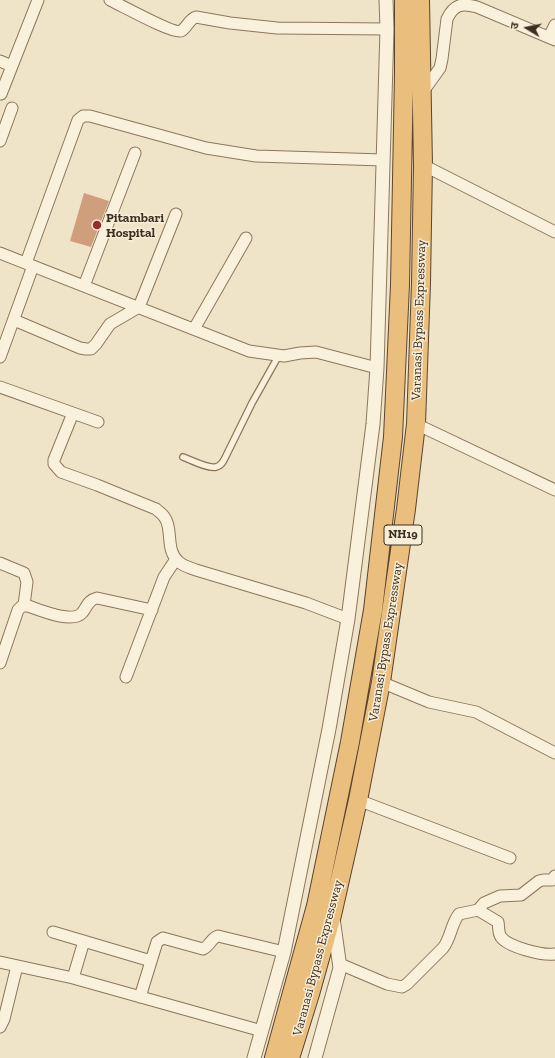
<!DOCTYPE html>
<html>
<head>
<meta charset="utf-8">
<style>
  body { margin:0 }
  #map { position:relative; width:555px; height:1058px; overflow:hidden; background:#f0e4c8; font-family:"Zilla Slab","Noto Sans Devanagari",serif }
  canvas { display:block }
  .north { position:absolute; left:507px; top:8px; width:40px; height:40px; -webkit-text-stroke:3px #f7eed8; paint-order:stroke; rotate:280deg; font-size:11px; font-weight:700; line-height:16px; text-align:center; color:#3d2e20 }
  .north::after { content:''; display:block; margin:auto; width:14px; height:18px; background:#3d2e20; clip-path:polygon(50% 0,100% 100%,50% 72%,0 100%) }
</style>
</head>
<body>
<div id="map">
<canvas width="555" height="1058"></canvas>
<div class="north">उ</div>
</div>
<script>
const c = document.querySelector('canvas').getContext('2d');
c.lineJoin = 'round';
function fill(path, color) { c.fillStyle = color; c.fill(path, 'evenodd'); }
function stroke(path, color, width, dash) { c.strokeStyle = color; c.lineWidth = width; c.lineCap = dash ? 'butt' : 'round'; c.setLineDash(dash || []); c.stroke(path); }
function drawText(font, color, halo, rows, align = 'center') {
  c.font = font + ' "Zilla Slab",serif'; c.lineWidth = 3; c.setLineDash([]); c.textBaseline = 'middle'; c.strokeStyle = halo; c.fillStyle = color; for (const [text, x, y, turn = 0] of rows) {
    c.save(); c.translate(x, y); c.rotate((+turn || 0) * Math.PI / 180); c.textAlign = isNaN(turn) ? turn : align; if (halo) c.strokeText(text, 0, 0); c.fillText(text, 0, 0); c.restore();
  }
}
fill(new Path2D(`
  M 84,193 L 109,201 L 91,247 L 70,241 Z`), '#cf9f7d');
const service = new Path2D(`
  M 183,457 C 191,460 208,469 216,467 C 221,466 223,462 225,458 L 252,403 L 279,355`);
const minor = new Path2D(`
  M 110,0 C 121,5 173,34 181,31 C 187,28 189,19 196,17 L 230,23 L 277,28 L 387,29
  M 549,37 L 555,25
  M 0,61 L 12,66
  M 422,93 L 440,68 L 442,59 L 447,19 C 454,4 462,3 477,7 L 555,40
  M 1,94 L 38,0
  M 0,141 L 12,108
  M 423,165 L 555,232
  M 0,253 L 249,351 L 284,356 L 300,353 L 316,352 L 377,368
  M 26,263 L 78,120 L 83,116 L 90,116 L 206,148 L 256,156 L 383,160
  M 84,286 L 135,153
  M 14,320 L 80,348 L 86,349 L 91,349 L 96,344 L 110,324 L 139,307 L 176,214
  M 194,329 L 246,238
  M 0,357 L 33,266
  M 0,387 L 98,422
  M 73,413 L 54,460 L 54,464 L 61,472 L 97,485 L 156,509 C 159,512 163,514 165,518 C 173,529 165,551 179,562 C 183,566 191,568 196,570 L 306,603 L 348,619
  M 416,424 L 555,490
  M 0,563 L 24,573 L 27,582 L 24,605
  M 0,663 L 18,610 L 22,606 L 28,606 C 40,610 72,624 82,613 C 87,607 88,600 97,598 L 152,610
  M 126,677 L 164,577 L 176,559
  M 381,682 L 429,702 L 476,712 L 555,753
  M 358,800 L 510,858
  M 478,910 L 498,922 C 499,927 498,933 501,937 C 508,947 543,956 555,954
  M 53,932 L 151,961
  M 0,962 L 73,978 L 262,1031
  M 340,964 L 387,984 L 402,987 L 407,984 L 443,948 C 451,938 451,924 459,914 L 478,910 L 484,903 L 500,896 L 521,895 L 539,881 L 543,880 L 552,880 L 555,876
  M 73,978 L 84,941
  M 140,997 L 157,942 L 163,938 L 203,949 C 210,946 211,938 218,936 L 284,952
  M 0,1027 L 4,1019 L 17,966`);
const tertiary = new Path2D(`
  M 254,1058 L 284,952 L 329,729 L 348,619 L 373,424 L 377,368 L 387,29 L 386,0
  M 315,1058 L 340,968 L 333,918`);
const trunk = new Path2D(`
  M 274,1058 L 316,906 L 350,742 L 373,610 L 393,437 L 400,285 L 404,74 L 404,0
  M 290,1058 L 310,994 L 332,915 L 358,800 L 381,682 L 406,509 L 416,424 L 421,283 L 423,165 L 420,0`);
stroke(service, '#8d765c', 8);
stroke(minor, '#8d765c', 13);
stroke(tertiary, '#8d765c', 15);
stroke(trunk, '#5b4430', 20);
stroke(service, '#faf1dc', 5.5);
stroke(minor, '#faf1dc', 11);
stroke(tertiary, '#faf1dc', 13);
stroke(trunk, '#eabe7c', 18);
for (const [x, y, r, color] of [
  [97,225,5,"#9e2a2b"]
]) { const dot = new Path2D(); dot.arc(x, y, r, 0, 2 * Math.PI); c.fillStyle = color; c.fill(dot); stroke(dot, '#f7eed8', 1.5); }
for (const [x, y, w] of [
  [403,535,38]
]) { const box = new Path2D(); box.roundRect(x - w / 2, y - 10, w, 20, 3); c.fillStyle = '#f7eed8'; c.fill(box); stroke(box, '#3d2e20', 1); }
drawText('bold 12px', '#3d2e20', null, [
  ["NH19",403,535]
]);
drawText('bold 13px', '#3d2e20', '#f7eed8', [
  ["Pitambari",106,218],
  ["Hospital",106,233]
], 'left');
drawText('13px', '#3d2e20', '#f7eed8', [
  ["Varanasi Bypass Expressway",419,320,-88],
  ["Varanasi Bypass Expressway",386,642,-81],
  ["Varanasi Bypass Expressway",318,958,-75]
]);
</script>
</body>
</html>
